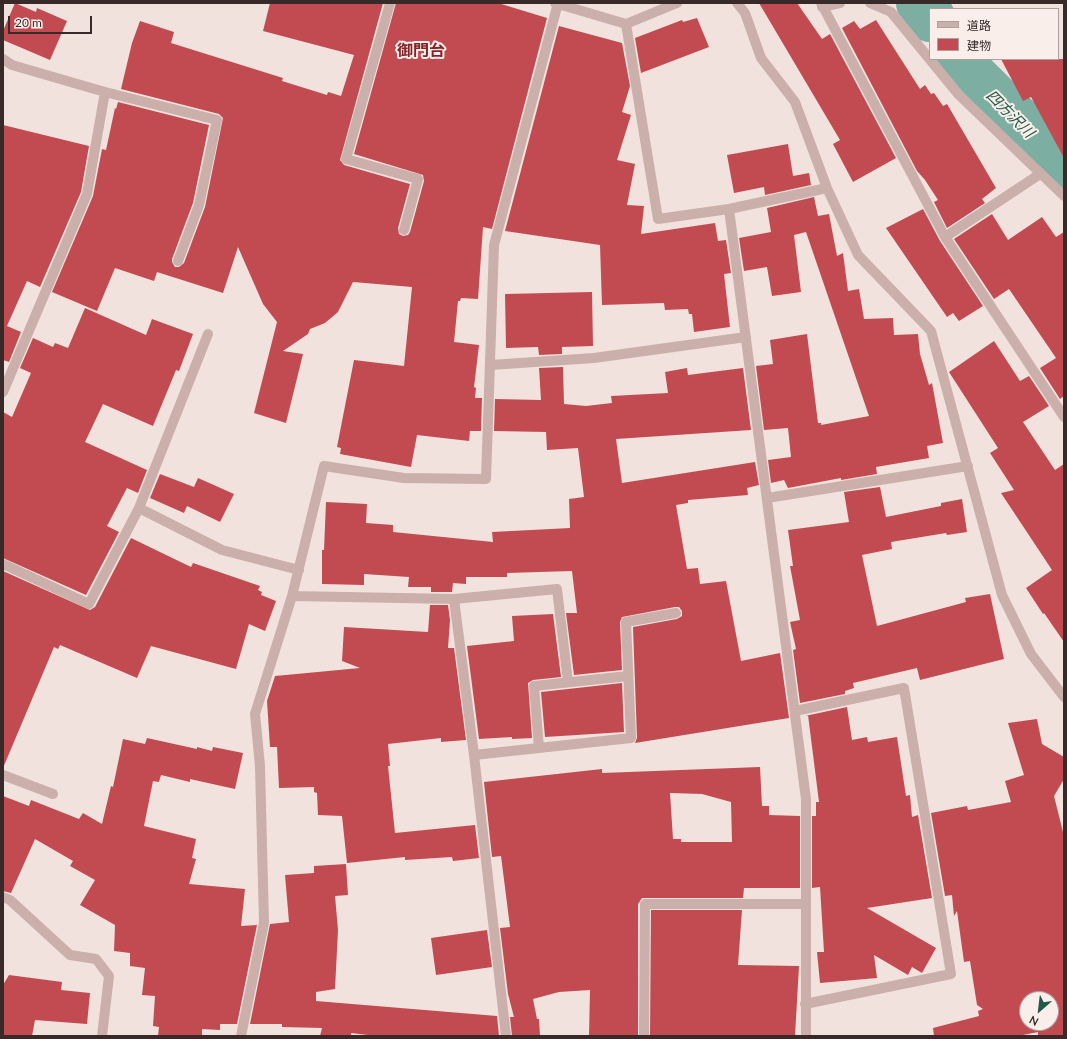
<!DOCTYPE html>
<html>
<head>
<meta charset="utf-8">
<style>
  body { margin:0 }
  #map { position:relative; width:1067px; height:1039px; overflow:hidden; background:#f2e2de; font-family:Lato,"Noto Sans JP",sans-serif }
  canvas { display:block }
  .frame { position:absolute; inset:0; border:4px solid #372a29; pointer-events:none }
  .legend { position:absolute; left:929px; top:8px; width:130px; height:52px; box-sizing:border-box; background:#f9eeea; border:1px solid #aba09d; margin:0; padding:5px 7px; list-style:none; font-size:12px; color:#372a29 }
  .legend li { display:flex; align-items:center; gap:8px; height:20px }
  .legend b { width:20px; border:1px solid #aba09d }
  .north { position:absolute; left:1019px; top:991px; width:40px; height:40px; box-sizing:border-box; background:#f9eeea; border:1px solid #aba09d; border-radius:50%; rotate:208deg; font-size:11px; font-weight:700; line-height:16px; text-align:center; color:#372a29 }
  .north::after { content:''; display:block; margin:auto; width:14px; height:18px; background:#20584b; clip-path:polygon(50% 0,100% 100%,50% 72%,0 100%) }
  .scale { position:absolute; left:8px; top:16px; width:84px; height:18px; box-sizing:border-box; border:2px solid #372a29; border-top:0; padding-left:5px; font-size:12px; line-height:14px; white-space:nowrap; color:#372a29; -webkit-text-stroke:3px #f9eeea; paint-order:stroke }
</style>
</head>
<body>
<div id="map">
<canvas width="1067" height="1039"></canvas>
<div class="frame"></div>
<ul class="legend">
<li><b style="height:5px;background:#caafaa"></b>道路</li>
<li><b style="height:11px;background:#c24b51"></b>建物</li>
</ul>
<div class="north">N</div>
<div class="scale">20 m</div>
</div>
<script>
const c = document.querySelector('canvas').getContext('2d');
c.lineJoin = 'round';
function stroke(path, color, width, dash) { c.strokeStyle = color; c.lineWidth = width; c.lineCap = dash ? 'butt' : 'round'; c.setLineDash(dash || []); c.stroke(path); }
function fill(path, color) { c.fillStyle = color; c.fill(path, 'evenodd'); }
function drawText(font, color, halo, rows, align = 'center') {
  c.font = font + ' Lato,"Noto Sans JP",sans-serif'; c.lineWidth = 4; c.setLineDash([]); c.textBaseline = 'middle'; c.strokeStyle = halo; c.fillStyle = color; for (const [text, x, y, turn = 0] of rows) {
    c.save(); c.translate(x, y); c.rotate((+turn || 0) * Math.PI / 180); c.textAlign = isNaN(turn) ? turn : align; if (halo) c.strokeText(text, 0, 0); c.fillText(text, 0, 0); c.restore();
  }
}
stroke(new Path2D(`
  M 921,3 L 930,17
  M 959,59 L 968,72 L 1064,167`), '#7daea2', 50);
fill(new Path2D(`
  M 15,3 L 36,12 L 37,8 L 67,21 L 50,60 L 3,40 L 3,31 Z
  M 270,3 L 383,3 L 340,160 L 344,165 L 410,184 L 398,228 L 399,234 L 403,236 L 408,235 L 410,232 L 424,181 L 423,175 L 354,154 L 396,3 L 498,3 L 547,18 L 492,229 L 483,227 L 478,299 L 461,298 L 460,301 L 458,301 L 454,342 L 479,345 L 474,387 L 476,388 L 475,398 L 482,398 L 481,431 L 470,431 L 469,441 L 417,435 L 411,467 L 340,454 L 341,448 L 337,447 L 354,360 L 404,366 L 412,287 L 353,282 L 338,312 L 325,323 L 310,329 L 308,334 L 283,351 L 303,354 L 286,423 L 254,413 L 277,322 L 263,304 L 238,247 L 223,293 L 157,272 L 154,281 L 115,268 L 97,311 L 52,292 L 93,196 L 102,149 L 106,150 L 115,108 L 116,109 L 118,102 L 209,125 L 193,203 L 172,259 L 172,262 L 175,267 L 179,267 L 184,263 L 205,207 L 223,118 L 219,114 L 121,89 L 132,43 L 140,21 L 174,32 L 171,43 L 283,78 L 282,81 L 327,95 L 328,92 L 341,96 L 354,55 L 263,31 Z
  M 759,3 L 797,3 L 822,39 L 830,34 L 896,158 L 853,182 L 833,144 L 840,140 Z
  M 697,18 L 709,47 L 641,73 L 635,38 L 682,20 L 683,22 Z
  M 876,20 L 920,89 L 925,85 L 931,94 L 934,93 L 943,106 L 947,104 L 996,188 L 982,199 L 985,203 L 947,228 L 934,202 L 938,200 L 925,180 L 917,171 L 842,28 L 854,21 L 860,29 Z
  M 559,26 L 622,43 L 630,86 L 622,112 L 631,115 L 617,160 L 635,164 L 627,205 L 644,206 L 641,234 L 715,223 L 718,241 L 726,240 L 731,273 L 724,274 L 730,327 L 694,332 L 692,314 L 689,314 L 688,309 L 665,310 L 664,303 L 602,305 L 600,245 L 505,231 Z
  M 1001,59 L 1064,59 L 1064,158 L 1031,97 L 1023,101 Z
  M 3,125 L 89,146 L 81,192 L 40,287 L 27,281 L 7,326 L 21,332 L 9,362 L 3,360 Z
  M 788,144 L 793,176 L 809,173 L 811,185 L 765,195 L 764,187 L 734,193 L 727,155 Z
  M 814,197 L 818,216 L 829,214 L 837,256 L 843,253 L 848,291 L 859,289 L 864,319 L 893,318 L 894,335 L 918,334 L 920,354 L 929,385 L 932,383 L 943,443 L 927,446 L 929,458 L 876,467 L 877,474 L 841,480 L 841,478 L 788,488 L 784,480 L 771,483 L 768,460 L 791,457 L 788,428 L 764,430 L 756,366 L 773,364 L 770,340 L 807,334 L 818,423 L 821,423 L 821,425 L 869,416 L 806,232 L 794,235 L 801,292 L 772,296 L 767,267 L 744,271 L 739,238 L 771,232 L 767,208 Z
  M 923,209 L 940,241 L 983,306 L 959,321 L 953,313 L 947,317 L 886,228 Z
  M 992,214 L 1008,240 L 1042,217 L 1056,237 L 1064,232 L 1064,396 L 1060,399 L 1040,368 L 1056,358 L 1009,289 L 994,299 L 954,239 Z
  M 592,292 L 593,346 L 562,347 L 562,354 L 539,355 L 538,347 L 506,348 L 505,294 Z
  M 85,308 L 146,335 L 152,319 L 193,334 L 179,371 L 176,370 L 153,426 L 103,404 L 85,442 L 147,470 L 138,493 L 127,488 L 107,526 L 119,532 L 86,595 L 3,558 L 3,412 L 12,417 L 31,373 L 20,368 L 33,338 L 53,347 L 55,343 L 68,348 Z
  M 994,341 L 1020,381 L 1029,376 L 1049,406 L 1023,422 L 1055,470 L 1064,464 L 1064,642 L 1044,613 L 1043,614 L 1026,588 L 1052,570 L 1001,493 L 1014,490 L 990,453 L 998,448 L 949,372 Z
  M 563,367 L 564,404 L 586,406 L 612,403 L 611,396 L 668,393 L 665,372 L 687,368 L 688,375 L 743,368 L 751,430 L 616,439 L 622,483 L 755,462 L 759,485 L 747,488 L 748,495 L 688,500 L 688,503 L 676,505 L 687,569 L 698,568 L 700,584 L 726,581 L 741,661 L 780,653 L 789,718 L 635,743 L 637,738 L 633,627 L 677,619 L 682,616 L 682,611 L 679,607 L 675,607 L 622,617 L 620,622 L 622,670 L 574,675 L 566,613 L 577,613 L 572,571 L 507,573 L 507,577 L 466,577 L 466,584 L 453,583 L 452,592 L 431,592 L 431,587 L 408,587 L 409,577 L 364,574 L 364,585 L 322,584 L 322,550 L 324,550 L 326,502 L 367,504 L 366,523 L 393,525 L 393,532 L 493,542 L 492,532 L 570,528 L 569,499 L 584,497 L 578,448 L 547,450 L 546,432 L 494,431 L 495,399 L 541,400 L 539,368 Z
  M 160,474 L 194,487 L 198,478 L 234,494 L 220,522 L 187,506 L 184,513 L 150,498 Z
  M 880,487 L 886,517 L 941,506 L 941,503 L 962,499 L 967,532 L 947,535 L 946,533 L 891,542 L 892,549 L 862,555 L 877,626 L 966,602 L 965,598 L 990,594 L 1004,659 L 920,680 L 917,668 L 853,683 L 854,688 L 845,691 L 845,694 L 800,703 L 793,650 L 796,649 L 790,622 L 800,620 L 790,566 L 793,566 L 788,530 L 849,522 L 844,492 Z
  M 131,538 L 191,567 L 193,563 L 260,586 L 258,590 L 262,592 L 261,595 L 276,601 L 265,631 L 249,624 L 236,669 L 151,646 L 137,678 L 60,645 L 58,649 L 54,647 L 3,768 L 3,571 L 90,610 L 95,607 Z
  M 430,605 L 448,605 L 450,620 L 448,648 L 454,648 L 466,740 L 441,742 L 441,738 L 388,744 L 390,766 L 388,766 L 395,833 L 475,825 L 479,858 L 453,861 L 452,857 L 405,860 L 405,857 L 347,863 L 342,816 L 318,815 L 317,793 L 314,792 L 314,787 L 279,788 L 277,747 L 270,747 L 267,701 L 275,676 L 360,668 L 342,661 L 344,627 L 428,632 Z
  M 553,614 L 561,677 L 533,680 L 528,683 L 532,738 L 512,739 L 512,737 L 479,739 L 467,646 L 514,641 L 512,616 Z
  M 622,683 L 624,732 L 545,737 L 541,692 Z
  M 847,707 L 852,740 L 867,737 L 868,742 L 897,737 L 906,796 L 910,795 L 912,817 L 918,815 L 932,898 L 867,908 L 936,948 L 922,973 L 912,967 L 908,975 L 874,955 L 877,978 L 820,983 L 817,952 L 824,952 L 820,887 L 812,888 L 812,816 L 816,816 L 816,802 L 819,802 L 808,715 L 805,716 Z
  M 1037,719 L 1042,744 L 1064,757 L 1064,779 L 1054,796 L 1064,836 L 1064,1036 L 1038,1036 L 1038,1032 L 1018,1036 L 934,1036 L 933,1028 L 979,1016 L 978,1011 L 983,1009 L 977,1005 L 970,961 L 964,962 L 957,911 L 954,916 L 952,895 L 945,896 L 931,813 L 967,806 L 968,810 L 1011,802 L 1005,781 L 1024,775 L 1008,723 ZM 1027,999 L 1051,999 L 1051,1023 L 1027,1023 Z
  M 147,738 L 197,749 L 197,747 L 212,751 L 213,747 L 243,753 L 235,789 L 190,779 L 190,782 L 161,775 L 159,782 L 153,781 L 144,826 L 196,839 L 192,858 L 196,859 L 189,884 L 245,889 L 241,926 L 257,925 L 237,1024 L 220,1024 L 220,1030 L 202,1029 L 202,1036 L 158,1036 L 159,1027 L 153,1026 L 155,996 L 142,995 L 145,968 L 130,966 L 130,953 L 114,951 L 115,925 L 80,905 L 95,880 L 70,866 L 73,861 L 35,839 L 11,893 L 3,891 L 3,796 L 29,806 L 31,800 L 79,819 L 83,813 L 102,824 L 111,786 L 113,787 L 123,739 L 145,744 Z
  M 760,767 L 762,806 L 769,806 L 769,815 L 800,816 L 800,888 L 744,888 L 743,898 L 642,898 L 638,904 L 638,1036 L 589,1036 L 590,990 L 559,992 L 533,999 L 537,1019 L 539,1019 L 540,1036 L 512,1036 L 510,1017 L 514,1017 L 508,994 L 500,928 L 510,927 L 501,856 L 492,857 L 484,782 L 602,769 L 602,773 ZM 670,793 L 702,794 L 731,802 L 732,842 L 681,842 L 681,839 L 673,839 Z
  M 346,864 L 348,895 L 335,896 L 338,930 L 335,989 L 316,992 L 316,1001 L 497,1016 L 499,1036 L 376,1036 L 351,1033 L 351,1036 L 320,1036 L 322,1028 L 282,1027 L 282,1024 L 250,1024 L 270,924 L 289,922 L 285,875 L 314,873 L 314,866 Z
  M 651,910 L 742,910 L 738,965 L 799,966 L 795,1036 L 650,1036 Z
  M 487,930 L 492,967 L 436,975 L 431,938 Z
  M 9,975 L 62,982 L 61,990 L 90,993 L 87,1024 L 35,1020 L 32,1036 L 3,1036 L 3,985 Z`), '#c24b51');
stroke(new Path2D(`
  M 454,599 L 474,755`), '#caafaa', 10);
stroke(new Path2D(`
  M 390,3 L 346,159 L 418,179 L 404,230
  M 555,3 L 626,24 L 658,219 L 729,209 L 806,799 L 806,1036
  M 737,3 L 745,13 L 761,58 L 795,102 L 827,188 L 858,255 L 931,331 L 1002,595 L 1031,654 L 1064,697
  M 821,3 L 945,237 L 1064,417
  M 870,3 L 891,12 L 959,95 L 1064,196
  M 822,7 L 840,3
  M 626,24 L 677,3
  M 3,59 L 12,65 L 105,92 L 217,120 L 199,205 L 178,261
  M 729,209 L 827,188
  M 945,237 L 1040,174
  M 490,365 L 594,358 L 746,337
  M 3,392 L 87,194 L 105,92
  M 767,498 L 968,466
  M 139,508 L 222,550 L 299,570
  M 3,564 L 89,604 L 139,508 L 208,334
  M 292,596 L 454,599 L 557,589 L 568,682
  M 795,711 L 904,688 L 951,974 L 805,1004
  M 539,748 L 534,686 L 628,676
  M 3,775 L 53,794
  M 3,897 L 10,900 L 70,955 L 96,959 L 109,976 L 102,1036
  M 241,1036 L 264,923 L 260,766 L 255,714 L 292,596 L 324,466 L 404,478 L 486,479 L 494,245 L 558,3
  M 506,1036 L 474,755 L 631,738 L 626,622 L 676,613
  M 644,1036 L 645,904 L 805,904`), '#caafaa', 10);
drawText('italic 15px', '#20584b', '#f9eeea', [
  ["四方沢川",1010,114,45]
]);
drawText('bold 16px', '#842429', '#f9eeea', [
  ["御門台",421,51]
]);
</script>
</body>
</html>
